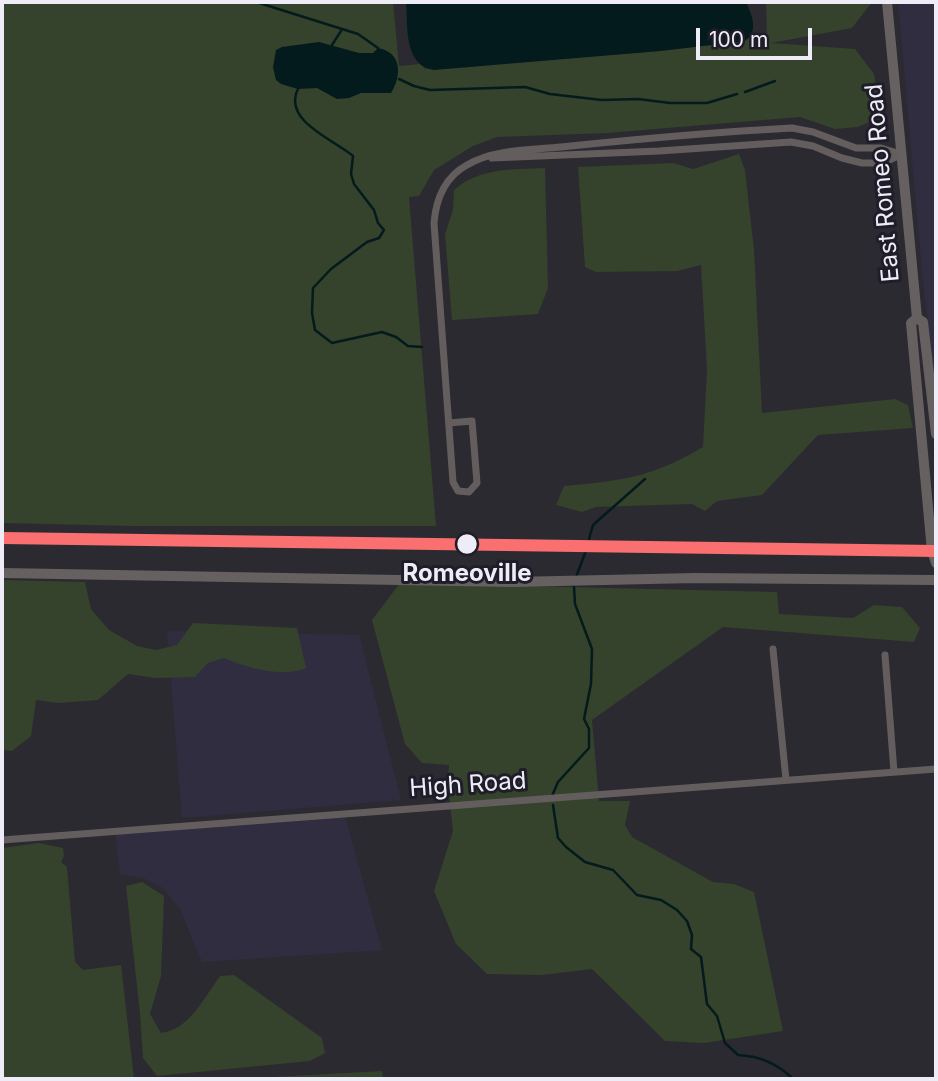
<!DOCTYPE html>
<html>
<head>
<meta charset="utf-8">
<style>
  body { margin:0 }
  #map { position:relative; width:938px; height:1081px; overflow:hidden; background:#2b2a31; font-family:Inter,sans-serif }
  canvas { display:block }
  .frame { position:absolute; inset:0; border:4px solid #eeedf7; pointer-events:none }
  .scale { position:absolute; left:696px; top:28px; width:116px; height:32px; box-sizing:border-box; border:4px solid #eeedf7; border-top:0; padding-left:9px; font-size:21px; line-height:24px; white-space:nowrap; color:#eeedf7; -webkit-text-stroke:5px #1f1d2a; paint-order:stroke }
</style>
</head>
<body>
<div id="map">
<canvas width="938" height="1081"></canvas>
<div class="frame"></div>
<div class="scale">100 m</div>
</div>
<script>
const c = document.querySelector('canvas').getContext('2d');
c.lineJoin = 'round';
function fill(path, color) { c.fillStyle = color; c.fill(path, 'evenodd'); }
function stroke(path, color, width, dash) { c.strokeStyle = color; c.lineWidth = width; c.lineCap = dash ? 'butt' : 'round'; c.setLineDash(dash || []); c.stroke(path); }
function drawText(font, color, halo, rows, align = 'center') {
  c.font = font + ' Inter,sans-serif'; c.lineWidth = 6; c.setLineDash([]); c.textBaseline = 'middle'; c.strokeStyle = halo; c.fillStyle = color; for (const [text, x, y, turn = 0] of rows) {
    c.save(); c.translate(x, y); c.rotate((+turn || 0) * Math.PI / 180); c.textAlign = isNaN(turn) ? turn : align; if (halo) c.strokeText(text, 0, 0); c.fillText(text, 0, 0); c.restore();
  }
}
fill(new Path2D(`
  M 898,2 L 936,2 L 936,387 L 923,282 Z
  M 167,631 L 359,635 L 401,800 L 182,818 Z
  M 344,812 L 382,950 L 202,962 L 180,909 L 163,888 L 143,878 L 120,874 L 115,830 Z`), '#302d40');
fill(new Path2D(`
  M 2,2 L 393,2 L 399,66 L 420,64 L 425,69 L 660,51 L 745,41 L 749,38 L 767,37 L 766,2 L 872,2 L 852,28 L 771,43 L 855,49 L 874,74 L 881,117 L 858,127 L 835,129 L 800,117 L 607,133 L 497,137 L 473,146 L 434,170 L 419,196 L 409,197 L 436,526 L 133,526 L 2,523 Z
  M 739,154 L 745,170 L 754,250 L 762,413 L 895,399 L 908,405 L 913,428 L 818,435 L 762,495 L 717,501 L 705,511 L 692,504 L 596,507 L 582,512 L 556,505 L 564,486 C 621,481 653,477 703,447 L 707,369 L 701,265 L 677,271 L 596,272 L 585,267 L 578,167 L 673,163 L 693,169 Z
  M 545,168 L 548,288 L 538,314 L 452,320 L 445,234 L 453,210 L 454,190 C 481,167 511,170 545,168 Z
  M 2,580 L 85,582 L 91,609 L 109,630 L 137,646 L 156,650 L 177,645 L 193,623 L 297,628 L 306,668 C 281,678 248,668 224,658 L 208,663 L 195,677 L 156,678 L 128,674 L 98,700 L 58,703 L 36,700 L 31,736 L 12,751 L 2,750 Z
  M 400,583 L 777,592 L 779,614 L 853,618 L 874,605 L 902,607 L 920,628 L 914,642 L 723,627 L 592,720 L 599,801 L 630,801 L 625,825 L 632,837 L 713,882 L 734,884 L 754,892 L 783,1031 L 704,1043 L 665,1041 L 592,969 L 542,975 L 487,974 L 456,944 L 434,891 L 453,831 L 448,786 L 449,765 L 422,763 L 405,744 L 372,620 Z
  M 39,843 L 63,848 L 64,856 L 61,862 L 67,867 L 75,962 L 83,970 L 121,965 L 134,1079 L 2,1079 L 2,848 Z
  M 142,882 L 164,896 L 161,976 L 150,1014 L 161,1033 C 190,1029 203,999 220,976 L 234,975 L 322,1038 L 325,1053 L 310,1061 L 157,1076 L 143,1058 L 140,1014 L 126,886 Z
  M 382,1071 L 383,1079 L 239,1079 L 254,1078 Z`), '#35422c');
fill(new Path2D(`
  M 406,2 L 746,2 C 752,16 759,30 745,41 L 660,51 L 434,70 C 403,65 408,26 406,2 Z
  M 319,42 L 359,53 L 373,53 L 378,48 C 402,52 402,76 391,93 L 361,93 L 349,98 L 337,99 L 317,88 L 298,89 L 281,84 L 276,80 L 273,67 L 276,50 L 282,47 Z`), '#041b1d');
stroke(new Path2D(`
  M 256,2 L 358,34 L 378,48
  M 332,45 L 341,31
  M 399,79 L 414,86 L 430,90 L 525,87 L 550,94 L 602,100 L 638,99 L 670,103 L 707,103 L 737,94
  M 298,89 C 282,121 335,140 353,156 L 351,174 L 354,184 L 374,210 L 378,223 L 384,230 L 379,238 L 367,242 L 331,269 L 313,288 L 312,313 L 315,330 L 332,343 L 382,332 L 396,337 L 408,346 L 422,347
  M 745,92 L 775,81
  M 589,539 L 593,525 L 645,479
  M 576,577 L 587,548
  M 552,796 L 558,782 L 589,748 L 589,729 L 584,719 L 591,684 L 592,649 L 575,604 L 574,587
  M 553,805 L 558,838 L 566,847 L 585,862 L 613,870 L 637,895 L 661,900 L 677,910 L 687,921 L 692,935 L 691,949 L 701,957 L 707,1004 L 717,1016 L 725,1043 L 738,1055 C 760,1056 777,1063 793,1079`), '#041b1d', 2.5);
stroke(new Path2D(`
  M 492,158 L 659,151 L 791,142 L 813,146 L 842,158 L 862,163 L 883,163 L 900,155
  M 449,423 L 472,421 L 477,483 L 469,492 L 458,491 L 453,482 L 434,223 C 436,199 445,177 467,165 C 494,149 531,150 561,147 C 638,139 715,132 792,128 L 813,132 L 856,148 L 881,148 L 901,154
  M 773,649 L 786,780
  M 885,655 L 894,772
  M 2,840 L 936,769`), '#645d5e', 7);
stroke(new Path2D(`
  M 887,2 L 917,318 L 923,322 L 936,434
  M 917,318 L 911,323 L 932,551 L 936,563
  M 2,573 L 513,582 L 695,578 L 936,580`), '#666061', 10);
stroke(new Path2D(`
  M 2,538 L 936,551`), '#fa6f6f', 12);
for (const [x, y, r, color] of [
  [467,544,11,"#eeedf7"]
]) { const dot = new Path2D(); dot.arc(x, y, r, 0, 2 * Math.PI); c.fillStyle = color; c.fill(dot); stroke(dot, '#1f1d2a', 2.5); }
drawText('24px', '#eeedf7', '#1f1d2a', [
  ["East Romeo Road",883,183,-95],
  ["High Road",468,785,-4]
]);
drawText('bold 24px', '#eeedf7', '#1f1d2a', [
  ["Romeoville",467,574]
]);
</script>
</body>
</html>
